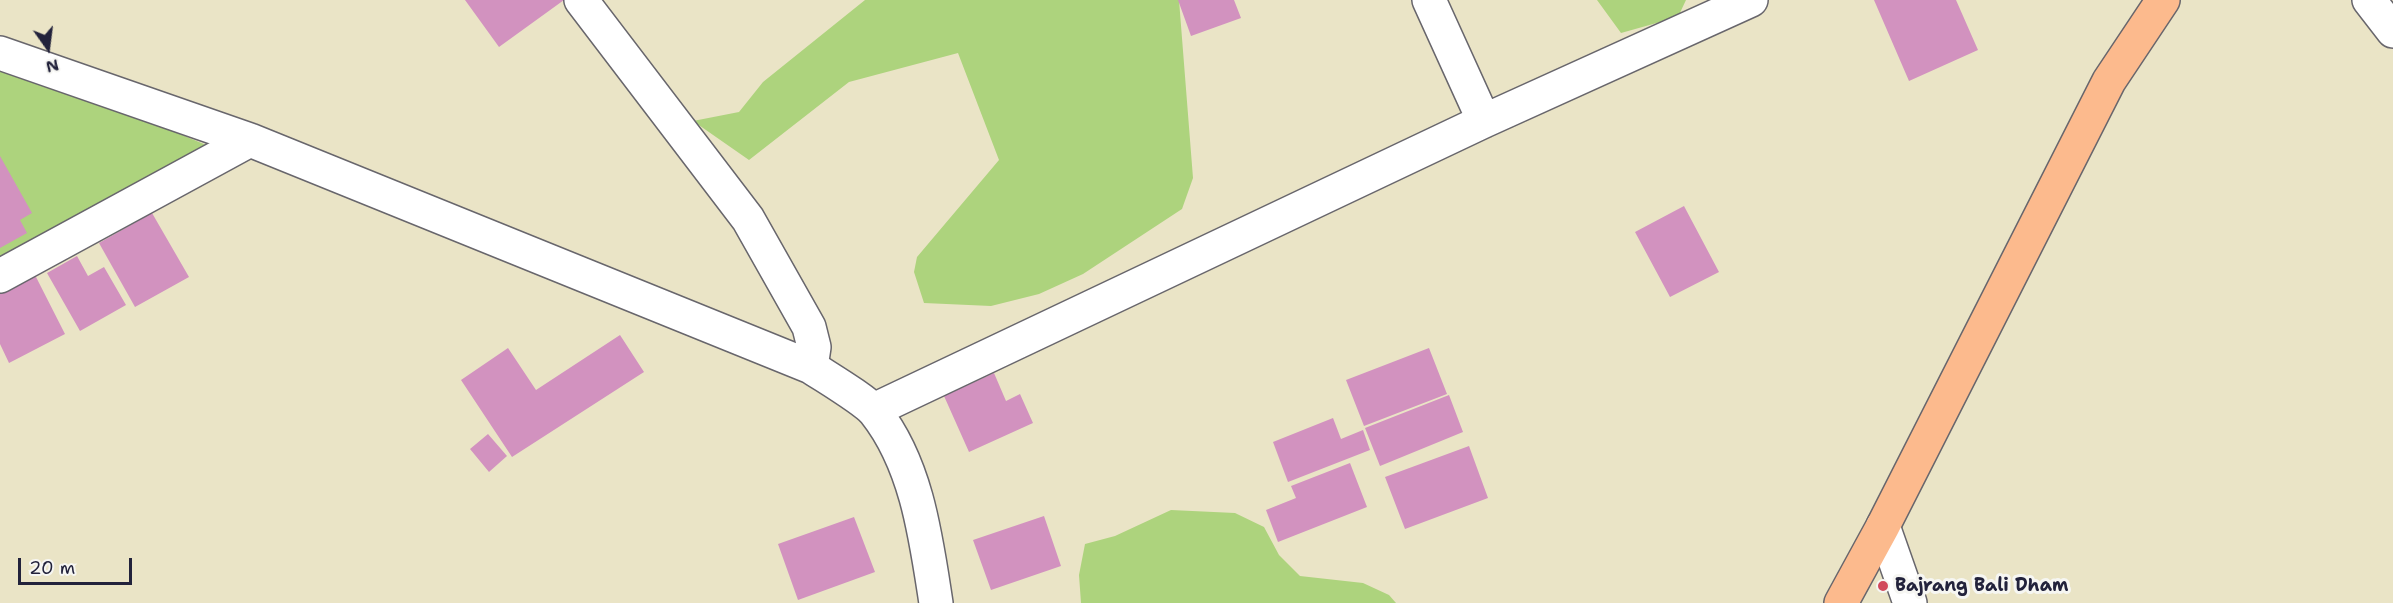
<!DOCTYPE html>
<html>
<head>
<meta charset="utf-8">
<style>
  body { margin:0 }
  #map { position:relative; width:2393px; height:603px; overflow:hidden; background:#eae4c6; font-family:"Shantell Sans",sans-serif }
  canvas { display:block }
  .north { position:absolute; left:18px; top:18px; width:60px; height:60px; -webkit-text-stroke:4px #f6f6f2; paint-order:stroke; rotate:166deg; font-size:16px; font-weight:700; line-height:24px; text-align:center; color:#22223b }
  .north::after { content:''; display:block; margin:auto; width:21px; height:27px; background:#22223b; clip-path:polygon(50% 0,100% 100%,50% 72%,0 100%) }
  .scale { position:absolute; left:18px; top:558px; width:114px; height:27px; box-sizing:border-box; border:3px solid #22223b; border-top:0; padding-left:8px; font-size:18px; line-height:21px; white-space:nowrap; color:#22223b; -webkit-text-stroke:4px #f6f6f2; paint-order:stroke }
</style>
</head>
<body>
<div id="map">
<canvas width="2393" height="603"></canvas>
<div class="north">N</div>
<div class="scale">20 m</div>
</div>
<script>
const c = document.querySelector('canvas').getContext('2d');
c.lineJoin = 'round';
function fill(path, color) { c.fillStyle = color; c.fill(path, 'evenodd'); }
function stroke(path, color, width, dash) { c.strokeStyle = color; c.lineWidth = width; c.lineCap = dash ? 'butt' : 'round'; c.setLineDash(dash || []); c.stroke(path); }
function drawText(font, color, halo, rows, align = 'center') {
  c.font = font + ' "Shantell Sans",sans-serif'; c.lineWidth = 6; c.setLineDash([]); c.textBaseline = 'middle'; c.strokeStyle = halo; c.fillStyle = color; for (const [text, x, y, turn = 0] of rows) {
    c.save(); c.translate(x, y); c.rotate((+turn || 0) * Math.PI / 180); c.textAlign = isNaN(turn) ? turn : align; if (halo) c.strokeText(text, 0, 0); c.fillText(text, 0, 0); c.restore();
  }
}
fill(new Path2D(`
  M 865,0 L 1179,0 L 1193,178 L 1182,209 L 1083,274 L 1039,294 L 991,306 L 924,303 L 914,272 L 917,257 L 999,160 L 958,53 L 849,82 L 749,160 L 693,121 L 739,112 L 763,82 Z
  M 1597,0 L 1686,0 L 1678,17 L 1621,33 Z
  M 9,63 L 211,147 L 0,257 L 0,69 Z
  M 1171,510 L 1235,513 L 1264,527 L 1279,555 L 1300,576 L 1363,583 L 1389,595 L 1396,603 L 1081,603 L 1079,575 L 1085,544 L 1115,536 Z`), '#add37d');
fill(new Path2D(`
  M 465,0 L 564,0 L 499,47 Z
  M 1178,0 L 1234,0 L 1241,18 L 1191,36 Z
  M 1874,0 L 1956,0 L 1978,50 L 1909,81 Z
  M 0,156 L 32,213 L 20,220 L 27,233 L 0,248 Z
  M 1684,206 L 1719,272 L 1670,297 L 1635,232 Z
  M 152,213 L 189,277 L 135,307 L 99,243 Z
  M 77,256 L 88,276 L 104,267 L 126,305 L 80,331 L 47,273 Z
  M 35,275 L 65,334 L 9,363 L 0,344 L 0,293 Z
  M 620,335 L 644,372 L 512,457 L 461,380 L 508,348 L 536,390 Z
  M 1429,348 L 1447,394 L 1364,426 L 1346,380 Z
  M 994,373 L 1006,401 L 1020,394 L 1033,423 L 969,452 L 944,396 Z
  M 1449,395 L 1463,432 L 1380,466 L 1365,428 Z
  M 1333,418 L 1341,439 L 1363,430 L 1370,450 L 1288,482 L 1273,442 Z
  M 488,434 L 507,456 L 489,472 L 470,449 Z
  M 1469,446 L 1488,498 L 1405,529 L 1385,477 Z
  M 1350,463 L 1367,507 L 1278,542 L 1266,510 L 1296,498 L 1291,486 Z
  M 1044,516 L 1061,566 L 991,590 L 973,540 Z
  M 854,517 L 875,572 L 798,600 L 778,544 Z`), '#d292bf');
const minor = new Path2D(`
  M 581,0 L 748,219 L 809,327 L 814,347 L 811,367
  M 1429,0 L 1484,121
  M 2369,0 L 2393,31
  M 0,53 L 250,140 L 811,367 C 826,377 865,400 875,412 C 917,465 926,538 936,603
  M 0,276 L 250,140
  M 874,410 L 1484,121 L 1751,0
  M 1883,526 L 1910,603`);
const major = new Path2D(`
  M 1841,603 L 1883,526 L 2109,81 L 2163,0`);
stroke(minor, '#68666c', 36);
stroke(major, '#68666c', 36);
stroke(minor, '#fff', 33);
stroke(major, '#fcba8d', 33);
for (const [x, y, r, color] of [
  [1883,586,6,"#d1495b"]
]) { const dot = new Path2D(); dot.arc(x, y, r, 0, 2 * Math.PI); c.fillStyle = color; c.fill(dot); stroke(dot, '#f6f6f2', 2); }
drawText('bold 18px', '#22223b', '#f6f6f2', [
  ["Bajrang Bali Dham",1895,586]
], 'left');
</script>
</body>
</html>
